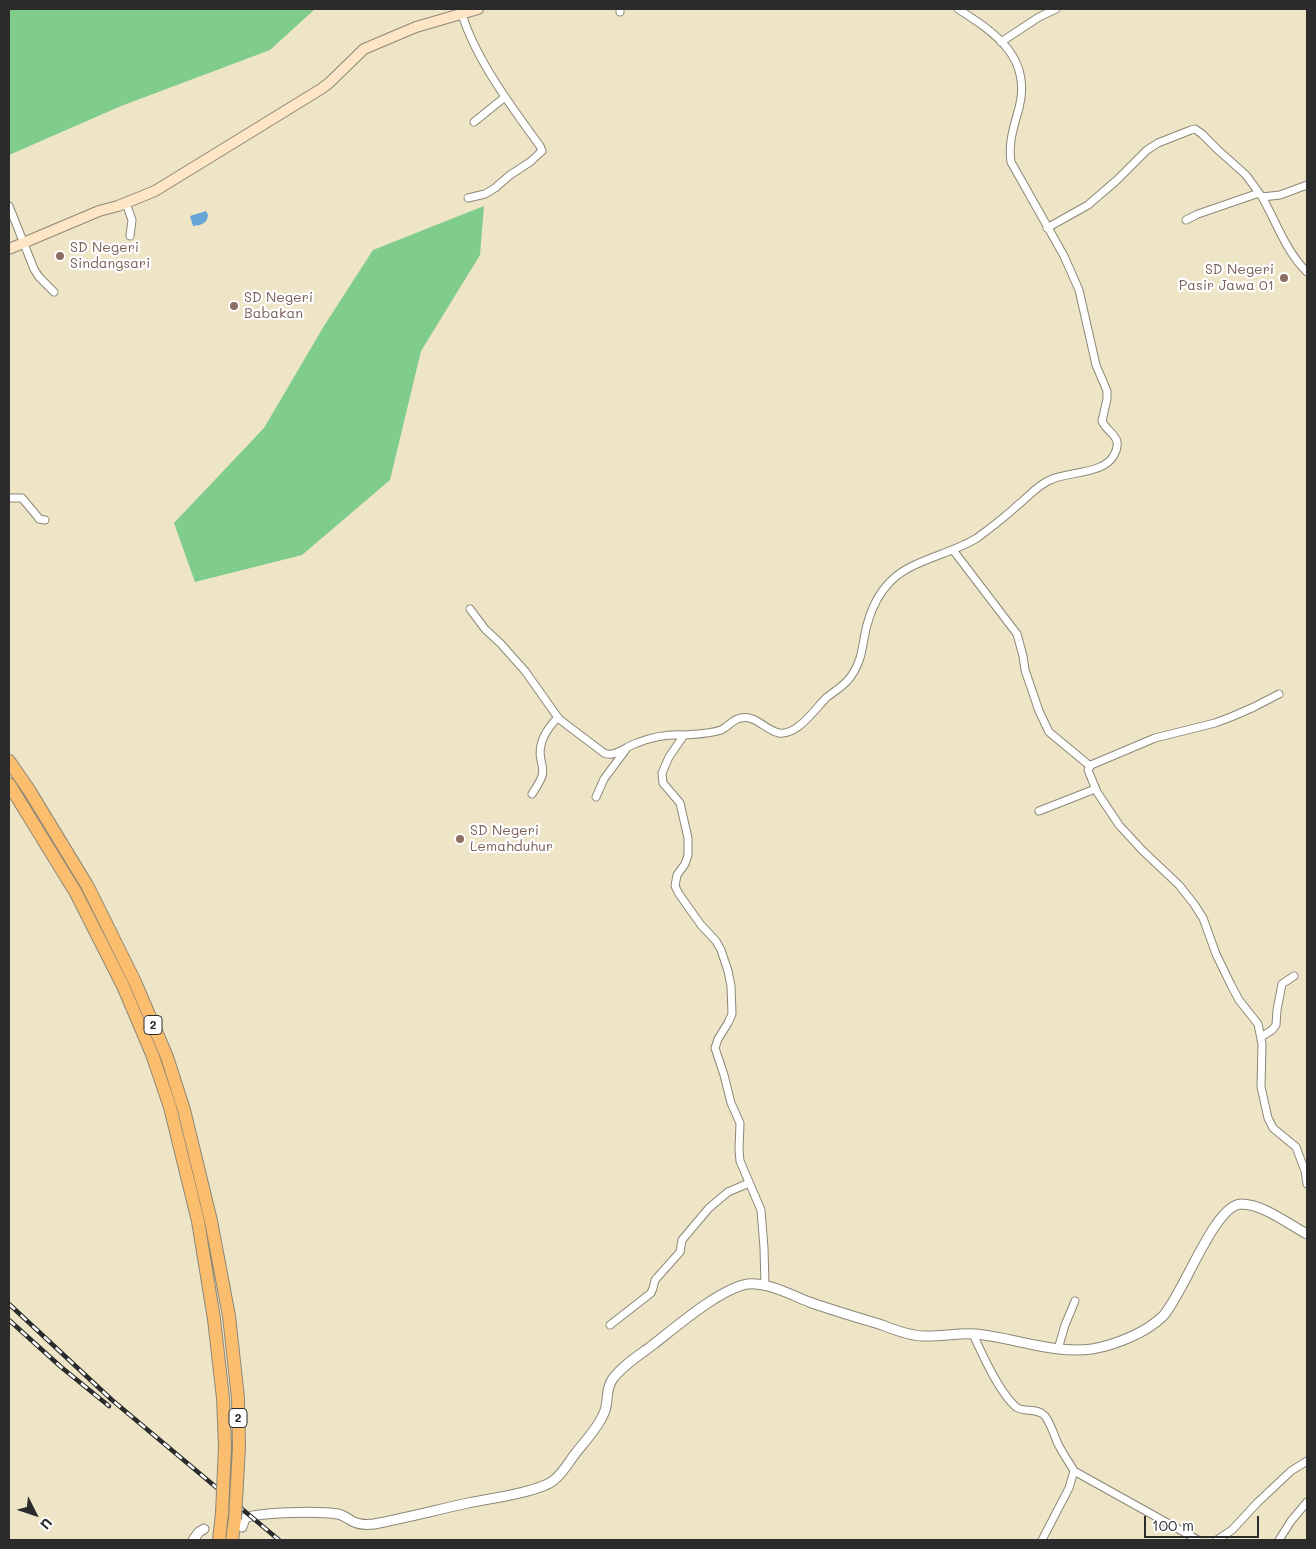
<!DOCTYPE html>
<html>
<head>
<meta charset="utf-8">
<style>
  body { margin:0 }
  #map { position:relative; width:1316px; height:1549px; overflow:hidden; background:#eee4c6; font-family:Mali,sans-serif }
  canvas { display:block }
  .frame { position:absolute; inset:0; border:10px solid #2b2b2b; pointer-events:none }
  .north { position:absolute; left:10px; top:1489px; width:50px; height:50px; -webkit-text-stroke:4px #fff; paint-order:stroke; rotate:131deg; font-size:14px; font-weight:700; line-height:20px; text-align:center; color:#2b2b2b }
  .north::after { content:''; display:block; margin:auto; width:18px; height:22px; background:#2b2b2b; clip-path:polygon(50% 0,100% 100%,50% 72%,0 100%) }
  .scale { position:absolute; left:1144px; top:1516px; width:115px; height:22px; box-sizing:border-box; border:2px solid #2b2b2b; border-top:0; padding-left:6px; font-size:15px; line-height:18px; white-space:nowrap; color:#2b2b2b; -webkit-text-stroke:4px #fff; paint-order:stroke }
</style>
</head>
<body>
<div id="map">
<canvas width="1316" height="1549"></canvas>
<div class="frame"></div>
<div class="north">U</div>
<div class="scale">100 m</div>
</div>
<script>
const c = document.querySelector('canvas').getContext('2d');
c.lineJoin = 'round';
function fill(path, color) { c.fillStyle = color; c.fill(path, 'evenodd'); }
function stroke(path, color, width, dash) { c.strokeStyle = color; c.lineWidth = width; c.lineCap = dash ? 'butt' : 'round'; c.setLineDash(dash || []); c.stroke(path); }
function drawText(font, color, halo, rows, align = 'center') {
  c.font = font + ' Mali,sans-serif'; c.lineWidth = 4.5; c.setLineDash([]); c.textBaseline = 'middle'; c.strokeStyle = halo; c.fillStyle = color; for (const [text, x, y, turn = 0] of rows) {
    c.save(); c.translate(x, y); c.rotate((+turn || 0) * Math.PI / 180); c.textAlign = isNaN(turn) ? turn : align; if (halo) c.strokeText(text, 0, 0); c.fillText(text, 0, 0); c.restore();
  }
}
fill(new Path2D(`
  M 9,9 L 315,9 L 270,50 L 121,106 L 9,155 Z
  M 484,206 L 480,255 L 421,351 L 390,480 L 302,555 L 195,582 L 174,523 L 264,428 L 324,326 L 373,250 Z`), '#7fcc8b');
fill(new Path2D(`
  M 206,211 L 208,215 C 207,224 201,225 193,226 L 190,216 Z`), '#67a5d9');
const minor = new Path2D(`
  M 620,9 L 620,12
  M 462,14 C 475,58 512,108 540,146 L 542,151 L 530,162 L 510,175 L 495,188 L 485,194 L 468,198
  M 1001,42 L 1039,17 L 1056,9
  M 474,122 L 505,97
  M 1262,197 C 1276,221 1286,252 1307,272
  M 126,203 L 132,220 L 130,236
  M 9,206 L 34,269 L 39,277 L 54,292
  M 1186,220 L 1198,214 L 1259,193
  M 1047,228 L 1088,205 L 1117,180 L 1147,150 L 1158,143 L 1191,130 L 1195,129 L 1202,134 L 1218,150 L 1246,175 L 1262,197 L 1280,195 L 1307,185
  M 9,498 L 22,498 L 37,516 L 39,519 L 45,520
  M 953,550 L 1017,634 L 1023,656 L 1025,670 L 1039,711 L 1049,732 L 1090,766
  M 470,609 L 485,629 L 501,644 L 525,671 L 559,719 L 604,753 C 615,758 626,746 637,743 C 652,737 668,734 684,735
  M 1279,694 L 1254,707 L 1231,717 L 1215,723 L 1155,738 L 1091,765 L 1088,770 L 1097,792 L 1119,825 L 1142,850 L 1179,885 L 1194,904 L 1203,918 L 1216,954 L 1231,985 L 1239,1000 L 1258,1024 L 1262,1044 L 1261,1087 L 1268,1118 L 1273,1128 L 1296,1147 L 1305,1171 L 1307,1184
  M 532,794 C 536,788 540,782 542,776 C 544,770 542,766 541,760 C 537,743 547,729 558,717
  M 596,797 L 604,779 L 627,748
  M 1039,811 L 1095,789
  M 1261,1037 L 1272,1030 L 1276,1025 L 1277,1010 L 1282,984 L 1294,976
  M 765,1285 L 764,1248 L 761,1210 L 740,1161 L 739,1150 L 740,1123 L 731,1103 L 724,1075 L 715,1048 L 718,1039 L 728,1023 L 732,1014 L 731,986 L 728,971 L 721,950 L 716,941 L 701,925 L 679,894 L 675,886 L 677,875 L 685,864 L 688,855 L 688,838 L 680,803 L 663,783 L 662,773 L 669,757 L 684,735 C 696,734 710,734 721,730 C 728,727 733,719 741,718 C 756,715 765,730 779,733 C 797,736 815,709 826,698 C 833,692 841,688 847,681 C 853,675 857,667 860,658 C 863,648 864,636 867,625 C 871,610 879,593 890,582 C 910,560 952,554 977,538 C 992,527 1006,516 1019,504 C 1029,496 1038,485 1050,480 C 1068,471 1106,475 1115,453 C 1123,436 1108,434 1102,421 L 1107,399 L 1107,391 L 1096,365 L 1079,290 L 1064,256 L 1011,162 C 1008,143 1014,126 1019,108 C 1032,58 996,33 958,9
  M 610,1325 L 651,1293 L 653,1288 L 655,1280 L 680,1252 L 682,1240 L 709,1208 L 728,1192 L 749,1183
  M 973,1334 C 982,1354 999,1392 1016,1407 C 1024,1413 1037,1407 1045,1416 C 1051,1424 1054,1435 1058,1444 C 1063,1454 1069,1462 1074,1471 L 1069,1488 L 1042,1540
  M 1058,1349 L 1065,1325 L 1075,1301
  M 1074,1471 L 1198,1540
  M 1217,1540 L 1232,1530 L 1257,1503 L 1291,1471 L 1307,1461
  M 1279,1540 L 1291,1521 L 1307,1502`);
const tertiary = new Path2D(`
  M 242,1527 L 245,1518 C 261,1512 320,1511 338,1514 C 343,1515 347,1518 352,1521 C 359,1525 366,1525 374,1524 C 406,1518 436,1510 468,1503 C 487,1499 540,1492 554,1480 C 563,1473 568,1463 575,1454 C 585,1441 598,1428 604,1413 C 609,1403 605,1390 612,1380 C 620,1367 641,1354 654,1344 C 677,1326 715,1293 743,1285 C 763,1279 793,1296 812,1303 C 835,1311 859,1318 882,1325 C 892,1329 903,1333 914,1335 C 932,1339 956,1332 976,1334 C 1015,1338 1053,1354 1092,1349 C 1115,1345 1146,1333 1163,1316 C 1183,1295 1214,1205 1241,1204 C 1263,1204 1288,1224 1307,1234
  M 193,1540 L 199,1532 L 204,1529`);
const secondary = new Path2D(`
  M 9,249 L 99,211 L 118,206 L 155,191 L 321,89 L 329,83 L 364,49 L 416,27 L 478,9`);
const motorway = new Path2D(`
  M 9,761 L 29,790 L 88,887 L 135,982 L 167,1057 L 184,1110 L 211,1221 L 229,1316
  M 9,784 L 76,893 L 123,986 L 152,1054 L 170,1107 L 198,1221 L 214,1319
  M 219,1540 L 222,1513
  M 232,1540 L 235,1519`);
stroke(minor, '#8c8878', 9);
stroke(tertiary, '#8c8878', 11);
stroke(secondary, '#8c8878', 12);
stroke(motorway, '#8c8878', 14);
stroke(minor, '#fff', 7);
stroke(tertiary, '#fff', 9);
stroke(secondary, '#fde5c5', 10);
stroke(motorway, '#fbbd6e', 12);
const rail = new Path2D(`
  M 9,1304 L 112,1400 L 279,1540
  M 9,1320 L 61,1367 L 109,1406`);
stroke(rail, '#2b2b2b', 4.5);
stroke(rail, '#fff', 2.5, [8]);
const motorwayBridge = new Path2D(`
  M 229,1316 L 238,1398 L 239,1447 L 235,1519
  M 214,1319 L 223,1398 L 225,1446 L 222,1513`);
stroke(motorwayBridge, '#8c8878', 14, []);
stroke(motorwayBridge, '#fbbd6e', 12);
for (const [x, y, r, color] of [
  [60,256,5,"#8d6e63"],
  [1284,278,5,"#8d6e63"],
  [234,306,5,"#8d6e63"],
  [460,839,5,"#8d6e63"]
]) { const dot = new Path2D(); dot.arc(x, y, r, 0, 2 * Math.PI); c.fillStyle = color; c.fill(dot); stroke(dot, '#fff', 2); }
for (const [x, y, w] of [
  [153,1025,18],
  [238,1418,18]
]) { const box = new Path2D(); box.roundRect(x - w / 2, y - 9.5, w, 19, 4); c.fillStyle = '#fff'; c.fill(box); stroke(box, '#2b2b2b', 1); }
drawText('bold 12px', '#2b2b2b', null, [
  ["2",153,1025],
  ["2",238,1418]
]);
drawText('14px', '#785e54', '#fff', [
  ["SD Negeri",70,248],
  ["Sindangsari",70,264],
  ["SD Negeri",1274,270,"right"],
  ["Pasir Jawa 01",1274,286,"right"],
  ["SD Negeri",244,298],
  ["Babakan",244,314],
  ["SD Negeri",470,831],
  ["Lemahduhur",470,847]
], 'left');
</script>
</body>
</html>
